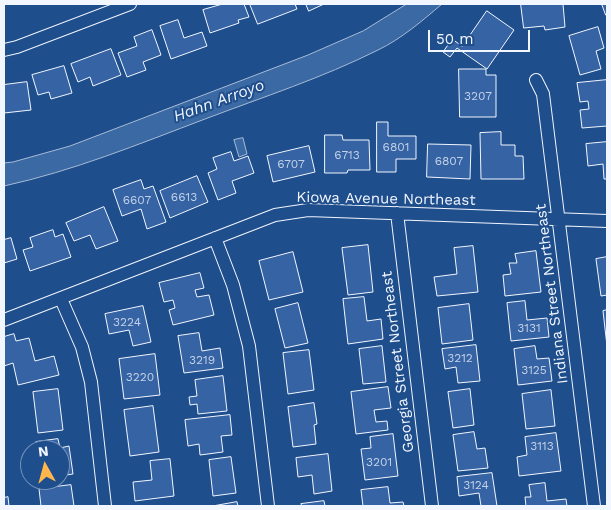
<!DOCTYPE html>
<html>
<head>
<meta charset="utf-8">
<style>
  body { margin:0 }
  #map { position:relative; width:611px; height:510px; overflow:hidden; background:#1f4e8c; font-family:"Work Sans",sans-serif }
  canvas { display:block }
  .frame { position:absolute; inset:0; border:5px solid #f2f6ff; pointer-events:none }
  .north { position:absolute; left:20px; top:440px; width:50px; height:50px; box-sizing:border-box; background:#1f4e8c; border:1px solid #7391ba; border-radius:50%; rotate:353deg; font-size:14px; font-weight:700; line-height:20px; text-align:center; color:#f2f6ff }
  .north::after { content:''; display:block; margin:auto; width:18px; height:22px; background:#ffb74d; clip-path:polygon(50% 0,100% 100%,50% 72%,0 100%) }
  .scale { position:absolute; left:428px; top:30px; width:102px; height:22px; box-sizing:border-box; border:2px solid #f2f6ff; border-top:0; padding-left:6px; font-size:15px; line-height:18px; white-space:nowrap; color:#f2f6ff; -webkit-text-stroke:4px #1f4e8c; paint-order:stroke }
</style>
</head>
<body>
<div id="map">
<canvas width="611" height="510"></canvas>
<div class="frame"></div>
<div class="north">N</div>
<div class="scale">50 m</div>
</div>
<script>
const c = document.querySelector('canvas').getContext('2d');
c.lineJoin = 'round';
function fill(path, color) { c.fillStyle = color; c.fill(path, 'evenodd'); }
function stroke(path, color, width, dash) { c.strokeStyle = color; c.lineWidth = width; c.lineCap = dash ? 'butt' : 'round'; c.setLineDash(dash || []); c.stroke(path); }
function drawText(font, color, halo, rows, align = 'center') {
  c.font = font + ' "Work Sans",sans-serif'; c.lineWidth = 4; c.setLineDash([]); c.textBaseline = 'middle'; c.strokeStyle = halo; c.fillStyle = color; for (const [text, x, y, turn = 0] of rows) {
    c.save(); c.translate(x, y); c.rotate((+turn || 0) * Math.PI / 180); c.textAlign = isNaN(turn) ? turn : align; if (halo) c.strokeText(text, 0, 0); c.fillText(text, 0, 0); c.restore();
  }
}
const water = new Path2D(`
  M 407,4 L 442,4 C 422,21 401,39 378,50 C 322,78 263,97 205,119 C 139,144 73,171 4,186 L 4,163 L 13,162 L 70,146 L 308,55 L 363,31 Z
  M 243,138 L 247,154 L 239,157 L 234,140 Z`);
fill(water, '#3b69a3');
stroke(water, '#a8bbd7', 1);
const building = new Path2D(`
  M 223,4 L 244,4 L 249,17 L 238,20 L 239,23 L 210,33 L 203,10 Z
  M 250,4 L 295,4 L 297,9 L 258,24 Z
  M 306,4 L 324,4 L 309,11 Z
  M 521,4 L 563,4 L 565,27 L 545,30 L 544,26 L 524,28 Z
  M 602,4 L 607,4 L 607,15 L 606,15 Z
  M 487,11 L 514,30 L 487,69 L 457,48 L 450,57 L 443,52 L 452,39 L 462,46 Z
  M 178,20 L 184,38 L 202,32 L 207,46 L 171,59 L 160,26 Z
  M 598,27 L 604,48 L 596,51 L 601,69 L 580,75 L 569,36 Z
  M 152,30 L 161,55 L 143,62 L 146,70 L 127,77 L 118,53 L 137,46 L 134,37 Z
  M 111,49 L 121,75 L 93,86 L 90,77 L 78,82 L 71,64 Z
  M 64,66 L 72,93 L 51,99 L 49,92 L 38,95 L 32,75 Z
  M 459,69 L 486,69 L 486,75 L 496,75 L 496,117 L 460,117 Z
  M 607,80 L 607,126 L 582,128 L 580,110 L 589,109 L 588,101 L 580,102 L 577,83 Z
  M 27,82 L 31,110 L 4,113 L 4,85 Z
  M 377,122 L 388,122 L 388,136 L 416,136 L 416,159 L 396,159 L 396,172 L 377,172 Z
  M 501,132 L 501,145 L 515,145 L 515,156 L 523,156 L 524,179 L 481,179 L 480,133 Z
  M 325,135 L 342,135 L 343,140 L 369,140 L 370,170 L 348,170 L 347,173 L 325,173 Z
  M 607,142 L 607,179 L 604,179 L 603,164 L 588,166 L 586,144 Z
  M 428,144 L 471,145 L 470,179 L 427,177 Z
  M 309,146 L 315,172 L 273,182 L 267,156 Z
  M 231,152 L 234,161 L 248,156 L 254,173 L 232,181 L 236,193 L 218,200 L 208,173 L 217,169 L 213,158 Z
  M 197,176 L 208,202 L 170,218 L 160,191 Z
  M 141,180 L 144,189 L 153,186 L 166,222 L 147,229 L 141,209 L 122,216 L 113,190 Z
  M 104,207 L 118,241 L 96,249 L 90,235 L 74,241 L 66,223 Z
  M 53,230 L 55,237 L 63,234 L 71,257 L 30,271 L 23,250 L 33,247 L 30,238 Z
  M 11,238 L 17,259 L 4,263 L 4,240 Z
  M 368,245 L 373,292 L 348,295 L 342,248 Z
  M 473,246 L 478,292 L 437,296 L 434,277 L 457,274 L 454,248 Z
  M 536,251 L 541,292 L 505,296 L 503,275 L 511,274 L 509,263 L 517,263 L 515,254 Z
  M 293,252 L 303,292 L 269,300 L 259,261 Z
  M 607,257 L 607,295 L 601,296 L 596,259 Z
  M 200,273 L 204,288 L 195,290 L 197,297 L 209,295 L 214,315 L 173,325 L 169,310 L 175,308 L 173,300 L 164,302 L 159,283 Z
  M 364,297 L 367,321 L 381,319 L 383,339 L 348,344 L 343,299 Z
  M 525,301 L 527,320 L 547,318 L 549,337 L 511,341 L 507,303 Z
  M 298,303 L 308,343 L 285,348 L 275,309 Z
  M 469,304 L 473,340 L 442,344 L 438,308 Z
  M 143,306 L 151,342 L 133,346 L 129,330 L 109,334 L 105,314 Z
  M 607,310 L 607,346 L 603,311 Z
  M 199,333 L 202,351 L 220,348 L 223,368 L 184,373 L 178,336 Z
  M 14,334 L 16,341 L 29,338 L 35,361 L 54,356 L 59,375 L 18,385 L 13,363 L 4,366 L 4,337 Z
  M 476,345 L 480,381 L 458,383 L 456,367 L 445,369 L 442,349 Z
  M 382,346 L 386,382 L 363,384 L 359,349 Z
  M 535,346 L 537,359 L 549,358 L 552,381 L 518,385 L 514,349 Z
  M 309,350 L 314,390 L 288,394 L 283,353 Z
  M 155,354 L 160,395 L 124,399 L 119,359 Z
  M 223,376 L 227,411 L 198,414 L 197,404 L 190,405 L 189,397 L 197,396 L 195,380 Z
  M 388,387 L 391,408 L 374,410 L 376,422 L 387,421 L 388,430 L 356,434 L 351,392 Z
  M 58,389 L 63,430 L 38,433 L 33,392 Z
  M 470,389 L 474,425 L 453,428 L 448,392 Z
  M 551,390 L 555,426 L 526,429 L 522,394 Z
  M 314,403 L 317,424 L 314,425 L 316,444 L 293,447 L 288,407 Z
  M 153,406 L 159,452 L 130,456 L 124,410 Z
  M 230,415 L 232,435 L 221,436 L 223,452 L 200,455 L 199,444 L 188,446 L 185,420 Z
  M 474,432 L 477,449 L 485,448 L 488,468 L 458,471 L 453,435 Z
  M 556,433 L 561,471 L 519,476 L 517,457 L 527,455 L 525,437 Z
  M 393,434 L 398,476 L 365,480 L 361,449 L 371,448 L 370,437 Z
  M 58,439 L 60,448 L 69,446 L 73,474 L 60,476 L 60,450 L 37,450 L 36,442 Z
  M 328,454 L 332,491 L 314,494 L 312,475 L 298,477 L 296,458 Z
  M 231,457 L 236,493 L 213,496 L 209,460 Z
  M 170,459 L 174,496 L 135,501 L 133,482 L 152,480 L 150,461 Z
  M 492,473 L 497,506 L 481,506 L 479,493 L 459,496 L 457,477 Z
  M 545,483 L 547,501 L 566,499 L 567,506 L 526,506 L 525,497 L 531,497 L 529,485 Z
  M 71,485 L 74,506 L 41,506 L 39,489 Z
  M 388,487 L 390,503 L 403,502 L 404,506 L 363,506 L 361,490 Z
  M 8,497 L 9,506 L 4,506 L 4,498 Z
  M 324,501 L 325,506 L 302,506 L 301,504 Z
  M 237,502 L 238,506 L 213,506 Z`);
fill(building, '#3563a3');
stroke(building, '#f2f6ff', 1);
const minor = new Path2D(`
  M 4,50 L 17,47 L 130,4
  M 536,80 L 543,94 L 594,506
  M 397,213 L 432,506
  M 215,238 L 233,285 L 249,346 L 268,506
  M 61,299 L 82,347 L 91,382 L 105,506
  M 4,320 L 275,215 L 308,210 L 607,221`);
stroke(minor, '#f2f6ff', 14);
stroke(minor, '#1f4e8c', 12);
drawText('12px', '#c3d1e8', null, [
  ["3207",478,96],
  ["6801",396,147],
  ["6713",347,155],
  ["6807",449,161],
  ["6707",291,164],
  ["6613",184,197],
  ["6607",137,200],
  ["3224",127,322],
  ["3131",529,328],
  ["3212",460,358],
  ["3219",202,360],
  ["3125",534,370],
  ["3220",140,377],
  ["3113",542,446],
  ["3201",379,462],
  ["3124",476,485]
]);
drawText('15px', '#f2f6ff', '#1f4e8c', [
  ["Kiowa Avenue Northeast",386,199,1],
  ["Indiana Street Northeast",552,294,-97],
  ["Georgia Street Northeast",398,362,-97]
]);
drawText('italic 16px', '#f2f6ff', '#1f4e8c', [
  ["Hahn Arroyo",219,101,-20]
]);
</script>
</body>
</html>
